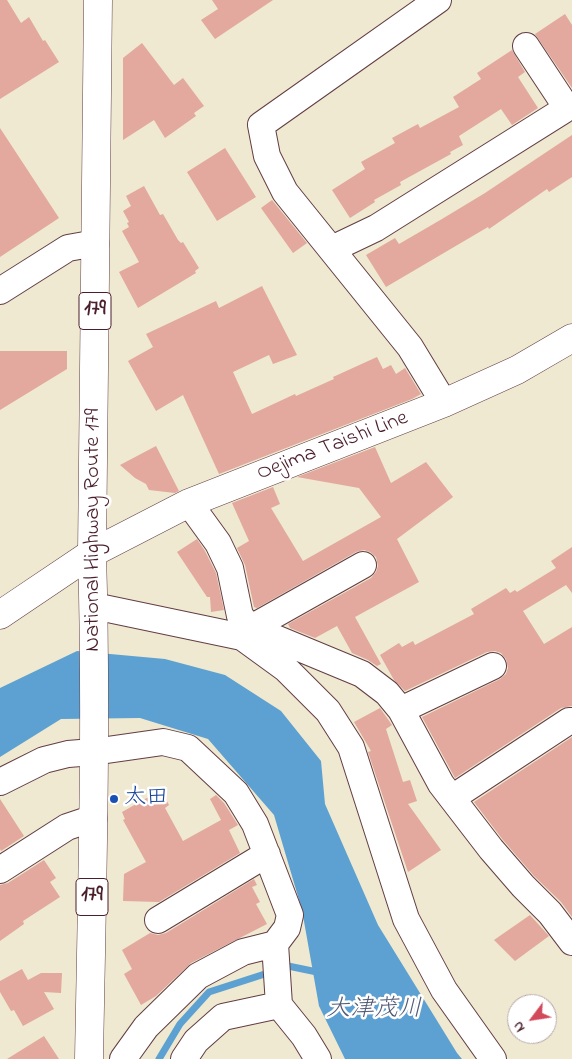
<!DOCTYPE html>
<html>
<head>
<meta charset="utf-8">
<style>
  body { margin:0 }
  #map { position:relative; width:572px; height:1059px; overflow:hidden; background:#eee9d0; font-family:"Indie Flower",sans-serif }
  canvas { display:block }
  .north { position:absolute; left:507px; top:994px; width:50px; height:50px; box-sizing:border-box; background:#fff; border:1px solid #b7a5aa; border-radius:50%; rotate:239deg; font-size:14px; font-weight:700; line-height:20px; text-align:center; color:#4a1f2b }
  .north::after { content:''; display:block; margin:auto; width:18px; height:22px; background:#d1495b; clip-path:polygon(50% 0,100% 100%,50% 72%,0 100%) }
</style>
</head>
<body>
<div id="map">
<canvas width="572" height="1059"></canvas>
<div class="north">N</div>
</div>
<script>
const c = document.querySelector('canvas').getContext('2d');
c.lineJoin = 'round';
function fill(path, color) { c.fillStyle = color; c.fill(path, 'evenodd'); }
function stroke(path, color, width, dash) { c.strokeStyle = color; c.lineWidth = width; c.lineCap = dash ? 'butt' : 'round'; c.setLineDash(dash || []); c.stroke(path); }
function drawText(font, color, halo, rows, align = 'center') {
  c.font = font + ' "Indie Flower","Klee One",sans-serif'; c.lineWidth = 5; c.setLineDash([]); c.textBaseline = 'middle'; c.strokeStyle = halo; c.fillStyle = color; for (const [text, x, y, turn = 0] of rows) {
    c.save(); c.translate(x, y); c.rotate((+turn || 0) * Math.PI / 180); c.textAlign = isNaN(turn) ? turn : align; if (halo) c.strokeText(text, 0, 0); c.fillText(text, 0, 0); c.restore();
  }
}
fill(new Path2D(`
  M 77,651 L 165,659 L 225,675 L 281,711 L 321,761 L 325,804 L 378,925 L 457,1053 L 462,1059 L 345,1059 L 319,1006 L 302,910 L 274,815 L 208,739 L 140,718 L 61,719 L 0,757 L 0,688 Z`), '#5ca1d1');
stroke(new Path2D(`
  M 281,968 L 288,966 L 322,973
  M 159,1059 L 180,1024 L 209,992 L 271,972`), '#5ca1d1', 7);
fill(new Path2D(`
  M 0,0 L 7,0 L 21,23 L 29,17 L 43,41 L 45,40 L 59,62 L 0,99 Z
  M 212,0 L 273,0 L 215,39 L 201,20 L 218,9 Z
  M 565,14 L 572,25 L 572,88 L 535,34 Z
  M 142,43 L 174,85 L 183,78 L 204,106 L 194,113 L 196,116 L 165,138 L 154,120 L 123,140 L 123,58 Z
  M 512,50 L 525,72 L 518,77 L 538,108 L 512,125 L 501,109 L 459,136 L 463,145 L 450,152 L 451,154 L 400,182 L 401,185 L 374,200 L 375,202 L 350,218 L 332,190 L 365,169 L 361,162 L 395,143 L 392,138 L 418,124 L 420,128 L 459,107 L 453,97 L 481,79 L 477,73 Z
  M 0,128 L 59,218 L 0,257 Z
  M 572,135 L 572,177 L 549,192 L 547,189 L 489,229 L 488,227 L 386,287 L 366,255 L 395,238 L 399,244 L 442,219 L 485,193 Z
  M 225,148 L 256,197 L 217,221 L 187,172 Z
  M 144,186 L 160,215 L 163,214 L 178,240 L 181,243 L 183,242 L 199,268 L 195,271 L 196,273 L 138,308 L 119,272 L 139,262 L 122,231 L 129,227 L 127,223 L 129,222 L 123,211 L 131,206 L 126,196 Z
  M 272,200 L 307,243 L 293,253 L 261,208 Z
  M 262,286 L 297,355 L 273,364 L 269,355 L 233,372 L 252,414 L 295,394 L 296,396 L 334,379 L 333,377 L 377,357 L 383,369 L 391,365 L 396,374 L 405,368 L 421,394 L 412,399 L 219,474 L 183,395 L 156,411 L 128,361 L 153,347 L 146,334 L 216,301 L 219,308 Z
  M 0,351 L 67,351 L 67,369 L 0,410 Z
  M 156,446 L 179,491 L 175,493 L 149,490 L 146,484 L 135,478 L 120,465 Z
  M 375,447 L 391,483 L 426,462 L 453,497 L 397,539 L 419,582 L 355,617 L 381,664 L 377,666 L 368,660 L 352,653 L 337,626 L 315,638 L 290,628 L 288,624 L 371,578 L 376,572 L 378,566 L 376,557 L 370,552 L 364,550 L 356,552 L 257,608 L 254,607 L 245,565 L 237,548 L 249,541 L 232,503 L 273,487 L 280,504 L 271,508 L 303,561 L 381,517 L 359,488 L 297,477 Z
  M 197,539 L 205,551 L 216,573 L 224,610 L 211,612 L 210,597 L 207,597 L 177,552 Z
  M 572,547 L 572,593 L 566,585 L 523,611 L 544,644 L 572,627 L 572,706 L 561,708 L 455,778 L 422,717 L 500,679 L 506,674 L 508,668 L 506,659 L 501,653 L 495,651 L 487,652 L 405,691 L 394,680 L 380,655 L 399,643 L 402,647 L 413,641 L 415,645 L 474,614 L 471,609 L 506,588 L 510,593 L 515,590 L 517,592 L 556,568 L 551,561 Z
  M 380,708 L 392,725 L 386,729 L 403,782 L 410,780 L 417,801 L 408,804 L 441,850 L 408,872 L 368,752 L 371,751 L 354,722 Z
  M 572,737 L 572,917 L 561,902 L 534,876 L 503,840 L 474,802 Z
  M 161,790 L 169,805 L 165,808 L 183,841 L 221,820 L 210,799 L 216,795 L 224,803 L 238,825 L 229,830 L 240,853 L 159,902 L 123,901 L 124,874 L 146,862 L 123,820 L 125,819 L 122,812 Z
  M 0,799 L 24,836 L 1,851 L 0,849 Z
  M 44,860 L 56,878 L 50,882 L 60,897 L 23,921 L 24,924 L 0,941 L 0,885 L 8,883 Z
  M 254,879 L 257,885 L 252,887 L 260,902 L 256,904 L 267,924 L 191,963 L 156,996 L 141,1005 L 124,974 L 132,969 L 122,950 L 150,933 L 158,935 L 166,933 Z
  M 530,915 L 549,936 L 515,961 L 494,940 Z
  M 22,969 L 28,980 L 41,973 L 62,973 L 61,993 L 44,992 L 54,1009 L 23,1026 L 14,1010 L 11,1011 L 0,992 L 0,981 Z
  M 44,1036 L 59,1059 L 7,1059 Z`), '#e3a89e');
const minor = new Path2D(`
  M 438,0 L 261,125 L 267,156 L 285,192 L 410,347 L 444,403
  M 526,46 L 567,108
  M 332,249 L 376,228 L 572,105
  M 0,291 L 68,248 L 96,243
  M 189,503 L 218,543 L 230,568 L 240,616 L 251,628 L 362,674 L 387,693 L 401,710 L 441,784 L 491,849 L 523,886 L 550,913 L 572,942
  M 94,606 L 242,637 L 286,669 L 328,711 L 351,747 L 406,919 L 444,990 L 493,1059
  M 243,636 L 251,628 L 363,565
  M 401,710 L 493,666
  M 0,782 L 44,760 L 68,754 L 93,752 L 163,742 L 188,748 L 236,793 L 255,824 L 290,915 L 287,928 L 275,944 L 243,952 L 198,976 L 146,1027 L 123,1059
  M 452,798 L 569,721 L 572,721
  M 0,870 L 67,827 L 94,818
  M 158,920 L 267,854
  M 275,944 L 279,1005 L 304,1036 L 318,1059
  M 184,1059 L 196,1041 L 223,1017 L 279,1005`);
const major = new Path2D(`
  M 0,615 L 92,553 L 189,503 L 444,403 L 517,370 L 572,338`);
const highway = new Path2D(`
  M 89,1059 C 92,890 97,722 92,553 L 98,0`);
stroke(minor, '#633d44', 28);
stroke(major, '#633d44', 29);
stroke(highway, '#633d44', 29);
stroke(minor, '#fff', 26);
stroke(major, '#fff', 28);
stroke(highway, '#fff', 28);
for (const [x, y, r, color] of [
  [114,799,5,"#1a4fb4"]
]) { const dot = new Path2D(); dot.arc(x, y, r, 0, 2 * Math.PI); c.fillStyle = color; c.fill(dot); stroke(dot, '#fff', 2); }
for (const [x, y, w] of [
  [95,311,32],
  [92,897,32]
]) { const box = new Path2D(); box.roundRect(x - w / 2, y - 18.5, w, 37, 4); c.fillStyle = '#fff'; c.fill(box); stroke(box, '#4a1f2b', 1); }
drawText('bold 21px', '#4a1f2b', null, [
  ["179",95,311],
  ["179",92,897]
]);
drawText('22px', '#4a1f2b', '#fff', [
  ["Oejima Taishi Line",333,447,-21],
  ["National Highway Route 179",94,530,-90]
]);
drawText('22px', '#164399', '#fff', [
  ["太田",124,799]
], 'left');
drawText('italic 24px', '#525a76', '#fff', [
  ["大津茂川",374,1011]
]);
</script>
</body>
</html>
